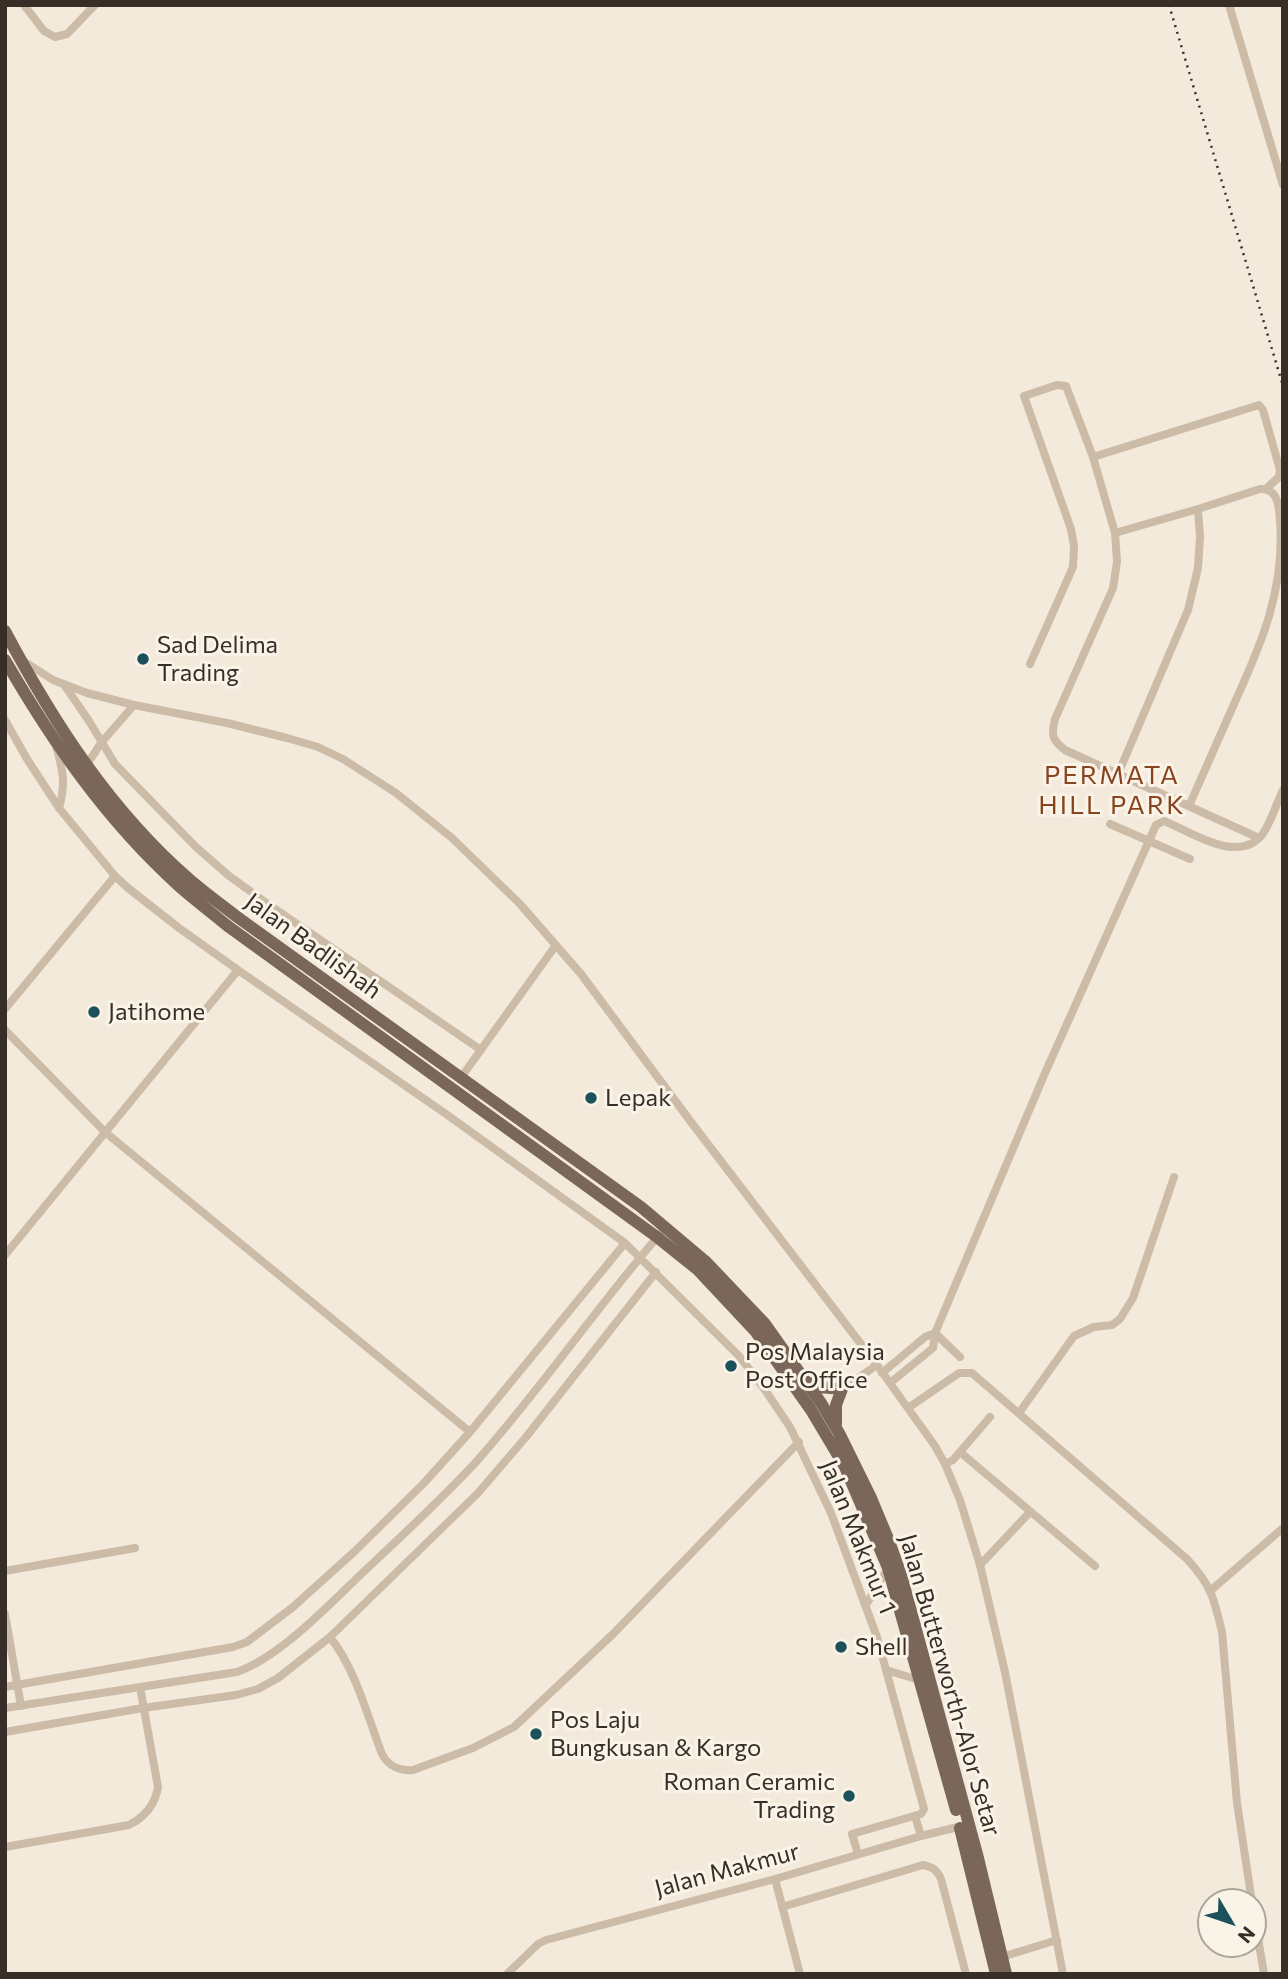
<!DOCTYPE html>
<html>
<head>
<meta charset="utf-8">
<style>
  body { margin:0 }
  #map { position:relative; width:1288px; height:1979px; overflow:hidden; background:#f3eadc; font-family:Commissioner,sans-serif }
  canvas { display:block }
  .frame { position:absolute; inset:0; border:7px solid #372e28; pointer-events:none }
  .north { position:absolute; left:1197px; top:1888px; width:70px; height:70px; box-sizing:border-box; background:#faf4e8; border:2px solid #aca59b; border-radius:50%; rotate:129deg; font-size:19px; font-weight:700; line-height:28px; text-align:center; color:#372e28 }
  .north::after { content:''; display:block; margin:auto; width:24px; height:32px; background:#1c505a; clip-path:polygon(50% 0,100% 100%,50% 72%,0 100%) }
</style>
</head>
<body>
<div id="map">
<canvas width="1288" height="1979"></canvas>
<div class="frame"></div>
<div class="north">N</div>
</div>
<script>
const c = document.querySelector('canvas').getContext('2d');
c.lineJoin = 'round';
function stroke(path, color, width, dash) { c.strokeStyle = color; c.lineWidth = width; c.lineCap = dash ? 'butt' : 'round'; c.setLineDash(dash || []); c.stroke(path); }
function drawText(font, color, halo, rows, align = 'center') {
  c.font = font + ' Commissioner,sans-serif'; c.lineWidth = 6; c.setLineDash([]); c.textBaseline = 'middle'; c.strokeStyle = halo; c.fillStyle = color; for (const [text, x, y, turn = 0] of rows) {
    c.save(); c.translate(x, y); c.rotate((+turn || 0) * Math.PI / 180); c.textAlign = isNaN(turn) ? turn : align; if (halo) c.strokeText(text, 0, 0); c.fillText(text, 0, 0); c.restore();
  }
}
stroke(new Path2D(`
  M 24,5 L 44,31 L 55,37 L 67,34 L 95,5
  M 1229,5 L 1283,185
  M 1093,457 L 1259,405 L 1263,410 L 1280,470 L 1279,477 L 1267,488
  M 1115,533 L 1198,509 L 1260,489 C 1278,488 1279,506 1280,520 C 1285,589 1262,643 1234,704 C 1219,738 1204,772 1189,806
  M 25,662 L 53,680 L 87,693 L 134,705 L 227,723 L 287,738 L 318,747 L 343,759 L 396,793 L 452,838 L 520,904 L 581,974 L 691,1122 L 877,1365 L 935,1446 L 945,1464 L 960,1500 L 980,1565 L 1005,1672 L 1063,1974
  M 1030,664 L 1073,567 L 1074,546 L 1071,529 L 1024,396 L 1057,385 L 1066,386 L 1093,457 L 1115,533 L 1117,562 L 1113,588 L 1055,719 C 1051,735 1052,740 1065,750 L 1259,838
  M 65,686 L 89,721 L 115,764 L 196,847 L 228,875 L 265,902 L 481,1050
  M 5,720 L 27,759 L 59,808 L 115,876 L 128,888 L 179,928 L 238,970 L 446,1114 L 625,1243 L 739,1356 L 763,1387 L 790,1427 L 831,1513 L 877,1637 L 924,1809 L 921,1814 L 852,1834 L 858,1854
  M 56,746 C 63,770 66,784 59,808
  M 86,766 L 101,743 L 134,705
  M 1118,774 L 1188,610 L 1198,568 L 1200,537 L 1198,509
  M 1110,824 L 1190,859
  M 5,1009 L 115,876
  M 5,1030 L 105,1132 L 470,1432
  M 460,1079 L 556,945
  M 5,1255 L 238,970
  M 935,1333 L 960,1357
  M 882,1373 L 925,1337 L 935,1333
  M 890,1383 L 933,1348 L 935,1333 L 1045,1073 L 1156,825 L 1164,821 C 1190,831 1237,865 1262,835 C 1271,823 1276,804 1283,790
  M 842,1389 L 877,1365
  M 908,1408 L 959,1373 L 972,1373 L 1187,1559 C 1211,1585 1214,1598 1222,1632 L 1237,1803 L 1252,1902
  M 1019,1413 L 1074,1336 L 1094,1327 L 1112,1325 L 1120,1319 L 1133,1298 L 1174,1177
  M 960,1452 L 1095,1566
  M 945,1464 L 953,1460 L 990,1417
  M 980,1565 L 1030,1512
  M 5,1571 L 135,1548
  M 1210,1591 L 1283,1528
  M 866,1605 L 888,1568
  M 5,1614 L 21,1706
  M 330,1637 C 356,1670 367,1715 382,1754 C 388,1766 400,1771 413,1770 L 473,1748 L 514,1727 L 613,1634 L 799,1442
  M 886,1670 L 919,1680
  M 5,1687 L 233,1647 L 247,1642 L 293,1607 L 354,1552 L 424,1483 L 470,1432 L 625,1243
  M 5,1708 L 237,1672 C 277,1658 323,1611 354,1581 C 395,1542 437,1504 476,1462 C 541,1389 596,1308 660,1234
  M 5,1732 L 143,1708 L 236,1695 L 258,1689 L 278,1678 L 330,1637 L 478,1493 L 526,1437 L 656,1272
  M 915,1816 L 921,1836
  M 5,1847 L 129,1825 C 145,1817 155,1805 158,1787 L 140,1687
  M 775,1879 L 800,1974
  M 782,1907 L 923,1865 C 933,1867 937,1870 941,1879 L 966,1974
  M 1253,1908 L 1264,1974
  M 1002,1957 L 1057,1940
  M 507,1974 L 538,1944 L 546,1940 L 775,1879 L 921,1836 L 962,1826`), '#cbbba7', 8);
stroke(new Path2D(`
  M 5,631 C 54,723 110,810 189,879 C 205,893 223,906 240,919 L 641,1207 L 705,1261 L 765,1324 L 821,1403 L 839,1433 L 871,1498 L 889,1541 L 902,1578 L 977,1854 L 1006,1974
  M 5,660 C 53,743 107,821 179,886 C 195,900 212,913 229,927 L 657,1237 L 697,1269 L 756,1332 L 811,1410 L 845,1467 L 888,1568 L 956,1810
  M 807,1382 L 819,1387 L 842,1389 L 836,1405 L 836,1424
  M 960,1828 L 996,1974`), '#7a6759', 12);
stroke(new Path2D(`
  M 1169,5 L 1283,386`), '#372e28', 2.5, [2, 5]);
for (const [x, y, r, color] of [
  [143,659,7,"#1c505a"],
  [94,1012,7,"#1c505a"],
  [591,1098,7,"#1c505a"],
  [731,1366,7,"#1c505a"],
  [841,1647,7,"#1c505a"],
  [536,1734,7,"#1c505a"],
  [849,1796,7,"#1c505a"]
]) { const dot = new Path2D(); dot.arc(x, y, r, 0, 2 * Math.PI); c.fillStyle = color; c.fill(dot); stroke(dot, '#faf4e8', 2.5); }
drawText('24px', '#372e28', '#faf4e8', [
  ["Sad Delima",157,645],
  ["Trading",157,673],
  ["Jatihome",108,1012],
  ["Lepak",605,1098],
  ["Pos Malaysia",745,1352],
  ["Post Office",745,1380],
  ["Shell",855,1647],
  ["Pos Laju",550,1720],
  ["Bungkusan & Kargo",550,1748],
  ["Roman Ceramic",835,1782,"right"],
  ["Trading",835,1810,"right"]
], 'left');
drawText('24px', '#372e28', '#faf4e8', [
  ["Jalan Badlishah",313,946,36],
  ["Jalan Makmur 1",858,1537,68],
  ["Jalan Butterworth-Alor Setar",950,1685,74],
  ["Jalan Makmur",727,1870,-15]
]);
c.letterSpacing = '2px';
drawText('26px', '#88431f', '#faf4e8', [
  ["PERMATA",1112,775],
  ["HILL PARK",1112,805]
]);
c.letterSpacing = '0px';
</script>
</body>
</html>
